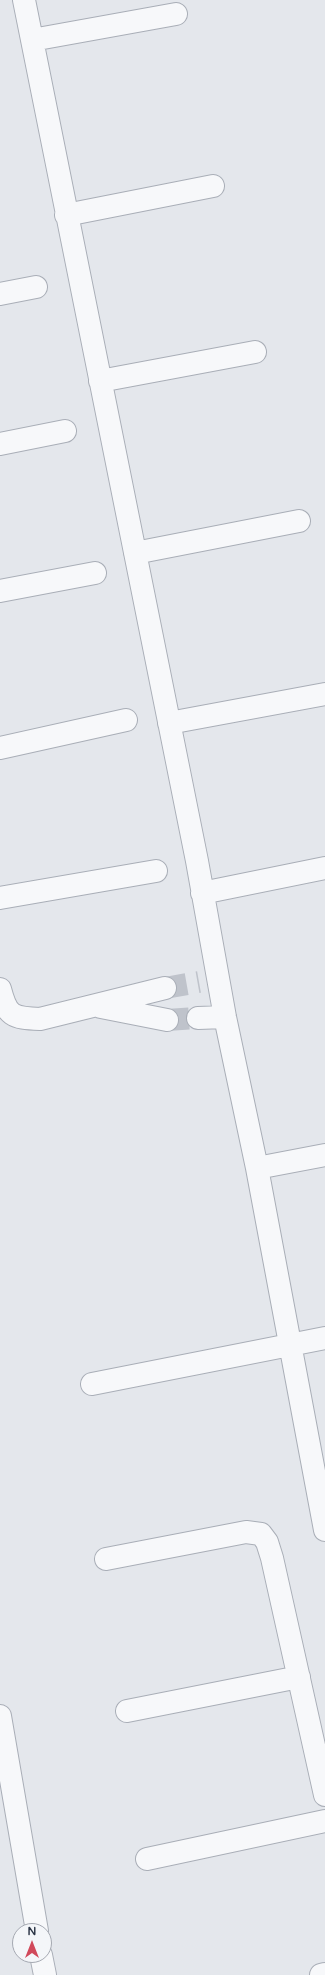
<!DOCTYPE html>
<html>
<head>
<meta charset="utf-8">
<style>
  body { margin:0 }
  #map { position:relative; width:325px; height:1975px; overflow:hidden; background:#e4e7ec; font-family:"Varela Round",sans-serif }
  canvas { display:block }
  .north { position:absolute; left:12px; top:1923px; width:40px; height:40px; box-sizing:border-box; background:#f4f6f9; border:1px solid #a4a8b1; border-radius:50%; rotate:0deg; font-size:11px; font-weight:700; line-height:16px; text-align:center; color:#2b3445 }
  .north::after { content:''; display:block; margin:auto; width:14px; height:18px; background:#d1495b; clip-path:polygon(50% 0,100% 100%,50% 72%,0 100%) }
</style>
</head>
<body>
<div id="map">
<canvas width="325" height="1975"></canvas>
<div class="north">N</div>
</div>
<script>
const c = document.querySelector('canvas').getContext('2d');
c.lineJoin = 'round';
function stroke(path, color, width, dash) { c.strokeStyle = color; c.lineWidth = width; c.lineCap = dash ? 'butt' : 'round'; c.setLineDash(dash || []); c.stroke(path); }
stroke(new Path2D(`
  M 165,988 L 199,982
  M 167,1020 L 198,1018`), '#bfc3cb', 22, [22, 11]);
const minor = new Path2D(`
  M 24,0 L 197,861 L 225,1017 L 257,1168 L 325,1530
  M 32,40 L 176,14
  M 66,215 L 213,186
  M 0,294 L 36,287
  M 100,381 L 255,352
  M 0,444 L 65,431
  M 135,553 L 299,521
  M 0,591 L 95,573
  M 169,723 L 325,694
  M 0,748 L 126,720
  M 202,893 L 325,868
  M 0,898 L 156,871
  M 0,989 C 7,1016 12,1018 40,1019 L 165,988
  M 101,1007 L 167,1020
  M 198,1018 L 225,1017
  M 257,1168 L 325,1155
  M 92,1384 L 325,1338
  M 106,1559 L 246,1532 L 261,1534 L 267,1542 L 272,1558 L 325,1795
  M 127,1711 L 299,1677
  M 0,1716 L 37,1931
  M 147,1859 L 325,1821
  M 41,1955 L 45,1975
  M 321,1975 L 325,1974`);
stroke(minor, '#a9aeb7', 24);
stroke(minor, '#f7f8fa', 22);
</script>
</body>
</html>
